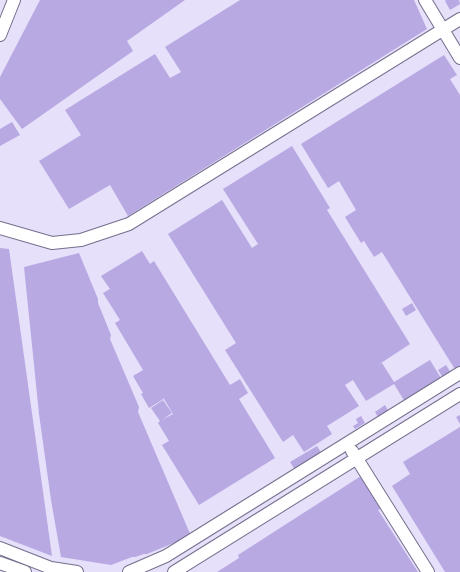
<!DOCTYPE html>
<html>
<head>
<meta charset="utf-8">
<style>
  body { margin:0 }
  canvas { display:block; background:#f2effd }
</style>
</head>
<body>
<canvas width="460" height="572"></canvas>
<script>
const c = document.querySelector('canvas').getContext('2d');
c.lineJoin = 'round';
function fill(path, color) { c.fillStyle = color; c.fill(path, 'evenodd'); }
function stroke(path, color, width, dash) { c.strokeStyle = color; c.lineWidth = width; c.lineCap = dash ? 'butt' : 'round'; c.setLineDash(dash || []); c.stroke(path); }
fill(new Path2D(`
  M 0,0 L 460,0 L 460,572 L 0,572 Z`), '#e6e0fa');
fill(new Path2D(`
  M 40,0 L 185,0 L 127,41 L 133,51 L 22,129 L 0,99 L 0,77 Z
  M 240,0 L 414,0 L 427,29 L 128,216 L 110,185 L 69,209 L 39,161 L 81,135 L 65,110 L 155,54 L 170,78 L 181,72 L 165,47 Z
  M 446,0 L 459,0 L 460,4 L 450,10 L 445,1 Z
  M 444,55 L 457,75 L 450,79 L 460,95 L 460,368 L 456,371 L 382,252 L 374,257 L 364,241 L 361,243 L 345,217 L 356,210 L 339,181 L 328,188 L 301,144 Z
  M 12,122 L 20,135 L 0,146 L 0,129 Z
  M 292,146 L 330,208 L 327,210 L 410,344 L 378,365 L 382,363 L 394,382 L 430,360 L 442,380 L 405,402 L 394,384 L 366,401 L 353,380 L 345,385 L 359,406 L 327,426 L 332,434 L 304,452 L 293,435 L 283,442 L 225,350 L 236,343 L 168,234 L 222,200 L 252,248 L 258,244 L 223,189 Z
  M 0,248 L 9,249 L 52,556 L 0,536 Z
  M 142,251 L 150,264 L 154,261 L 230,385 L 240,379 L 248,393 L 239,399 L 275,458 L 199,505 L 162,445 L 169,441 L 158,423 L 160,421 L 151,408 L 163,400 L 172,413 L 162,420 L 173,414 L 164,399 L 165,398 L 149,408 L 141,394 L 143,393 L 133,376 L 143,370 L 115,323 L 120,320 L 103,293 L 110,289 L 101,276 Z
  M 79,253 L 98,299 L 98,303 L 111,335 L 110,339 L 139,407 L 138,412 L 191,536 L 147,554 L 144,554 L 135,557 L 132,557 L 111,565 L 61,557 L 51,500 L 39,414 L 24,267 Z
  M 412,303 L 416,310 L 406,316 L 402,309 Z
  M 446,365 L 451,373 L 443,378 L 438,370 Z
  M 385,405 L 388,410 L 378,417 L 375,412 Z
  M 460,415 L 460,424 L 456,417 Z
  M 361,416 L 365,423 L 355,429 L 353,426 L 358,423 L 356,419 Z
  M 460,427 L 460,572 L 445,572 L 392,486 L 410,474 L 403,462 Z
  M 317,446 L 322,454 L 295,470 L 290,462 Z
  M 361,476 L 382,508 L 378,510 L 418,572 L 217,572 L 239,558 L 238,555 Z`), '#b8a9e3');
const street = new Path2D(`
  M 425,0 L 460,58
  M 0,35 L 14,0
  M 0,228 L 52,243 L 81,240 L 129,224 L 460,19
  M 352,451 L 428,572
  M 0,548 L 51,568 L 77,572
  M 0,563 L 25,572
  M 129,572 L 166,556 L 460,373
  M 174,572 L 460,394`);
stroke(street, '#756e8d', 14);
stroke(street, '#fff', 12);
</script>
</body>
</html>
